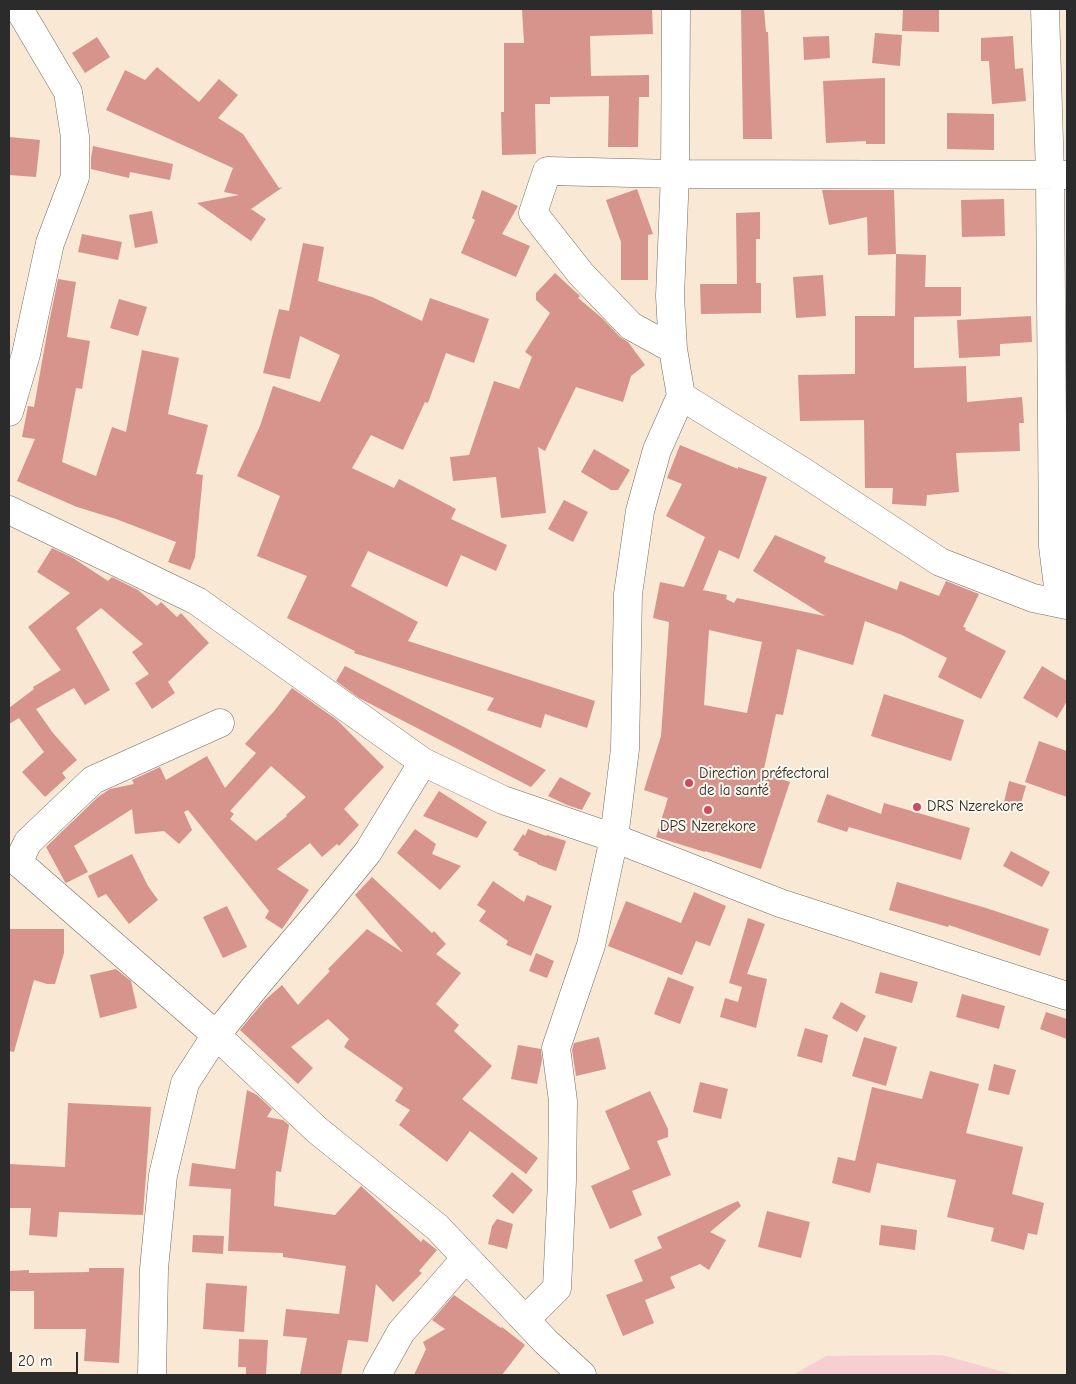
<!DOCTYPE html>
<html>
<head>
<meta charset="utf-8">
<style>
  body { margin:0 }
  #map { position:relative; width:1076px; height:1384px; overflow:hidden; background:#f8e8d4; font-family:"Comic Neue",sans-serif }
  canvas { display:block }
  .frame { position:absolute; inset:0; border:10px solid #2b2b2b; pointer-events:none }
  .scale { position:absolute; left:10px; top:1352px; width:68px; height:22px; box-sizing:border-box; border:2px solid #2b2b2b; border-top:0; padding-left:6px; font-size:15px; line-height:18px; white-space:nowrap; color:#2b2b2b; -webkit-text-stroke:4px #fbf7ec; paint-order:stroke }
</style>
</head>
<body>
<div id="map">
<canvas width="1076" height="1384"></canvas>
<div class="frame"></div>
<div class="scale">20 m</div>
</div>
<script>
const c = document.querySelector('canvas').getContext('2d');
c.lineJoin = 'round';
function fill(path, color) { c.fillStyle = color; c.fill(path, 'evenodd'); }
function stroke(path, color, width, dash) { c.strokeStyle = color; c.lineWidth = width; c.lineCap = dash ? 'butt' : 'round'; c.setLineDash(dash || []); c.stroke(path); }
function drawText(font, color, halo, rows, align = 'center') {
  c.font = font + ' "Comic Neue",sans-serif'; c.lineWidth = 4; c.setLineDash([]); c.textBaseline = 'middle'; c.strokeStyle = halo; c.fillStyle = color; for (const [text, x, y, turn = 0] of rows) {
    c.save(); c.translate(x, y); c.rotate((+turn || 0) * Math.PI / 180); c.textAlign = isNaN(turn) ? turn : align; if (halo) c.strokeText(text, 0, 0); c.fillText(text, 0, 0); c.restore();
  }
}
fill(new Path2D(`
  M 942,1355 L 1015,1375 L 793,1375 L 826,1356 Z`), '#f7cfd2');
fill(new Path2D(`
  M 522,9 L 652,9 L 653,34 L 590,36 L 591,76 L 649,75 L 649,97 L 639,97 L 638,147 L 608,147 L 609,96 L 550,97 L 550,104 L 535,104 L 536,154 L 502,155 L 501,112 L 504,112 L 504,43 L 524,43 Z
  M 741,9 L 764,9 L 766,32 L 768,32 L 772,139 L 743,139 Z
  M 903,9 L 939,9 L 939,32 L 902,31 Z
  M 875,33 L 902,35 L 900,66 L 872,63 Z
  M 829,36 L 830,58 L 804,60 L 803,37 Z
  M 1013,36 L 1015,69 L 1023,68 L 1026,101 L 992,104 L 989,61 L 981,61 L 981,38 Z
  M 97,37 L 110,57 L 85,73 L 72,53 Z
  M 157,67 L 199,102 L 219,79 L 238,95 L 218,118 L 243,134 L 279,188 L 283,187 L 251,209 L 266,219 L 251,241 L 197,203 L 239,195 L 224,192 L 233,168 L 106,110 L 125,70 L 145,80 Z
  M 885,78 L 885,144 L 866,144 L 866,141 L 826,143 L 823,81 Z
  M 947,113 L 994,114 L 994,150 L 947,149 Z
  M 9,137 L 40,140 L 36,177 L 9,175 Z
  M 93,146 L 173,164 L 170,180 L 130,172 L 129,178 L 91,169 L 91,158 Z
  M 637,189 L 653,234 L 648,235 L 648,280 L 621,280 L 621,242 L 606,200 Z
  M 482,190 L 518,206 L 502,234 L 530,246 L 516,277 L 461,253 L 475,220 L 472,218 Z
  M 822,190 L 894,190 L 896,254 L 868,255 L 867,217 L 829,225 Z
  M 1004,199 L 1005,236 L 962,237 L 961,200 Z
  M 152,211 L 158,243 L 135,248 L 129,215 Z
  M 760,212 L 760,239 L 756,239 L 756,283 L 761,283 L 761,313 L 701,314 L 700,284 L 737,284 L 736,213 Z
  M 82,234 L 122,242 L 118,260 L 78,252 Z
  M 303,243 L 324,247 L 318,281 L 372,297 L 422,321 L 430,298 L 489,319 L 474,363 L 446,353 L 428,403 L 425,402 L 403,450 L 371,435 L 352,468 L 394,488 L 399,479 L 456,509 L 451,519 L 507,545 L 496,571 L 461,555 L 447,587 L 368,551 L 351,586 L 418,622 L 408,641 L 595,701 L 587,728 L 545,714 L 541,728 L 487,710 L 494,698 L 354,653 L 355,651 L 287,618 L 307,576 L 257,556 L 280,496 L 237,476 L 260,426 L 273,386 L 320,402 L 340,355 L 300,336 L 290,379 L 263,373 L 279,309 L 289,311 Z
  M 896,254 L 926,255 L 925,287 L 961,287 L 961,316 L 914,317 L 914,368 L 966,366 L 967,402 L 1022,397 L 1024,423 L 1019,423 L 1020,451 L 956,453 L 959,492 L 927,495 L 926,506 L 892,504 L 893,488 L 865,488 L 864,420 L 800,421 L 798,375 L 855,374 L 855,316 L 895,316 Z
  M 555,273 L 580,296 L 578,298 L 602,318 L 620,337 L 628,342 L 645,365 L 631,376 L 623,402 L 576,387 L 545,451 L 538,447 L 546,513 L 501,518 L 496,477 L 453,481 L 450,457 L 469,455 L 494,381 L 519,389 L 532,357 L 525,352 L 550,313 L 536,300 L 536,293 Z
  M 823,275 L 826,316 L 796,318 L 793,277 Z
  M 58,279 L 76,282 L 67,337 L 90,341 L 82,389 L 76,388 L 62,462 L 96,476 L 112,427 L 126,432 L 142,350 L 179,358 L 168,414 L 208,425 L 196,474 L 203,475 L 195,557 L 190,570 L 168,562 L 176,542 L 116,519 L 77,507 L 17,481 L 35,439 L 22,437 L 28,406 L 34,407 L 48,328 Z
  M 119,299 L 147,307 L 138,336 L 110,328 Z
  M 1031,316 L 1032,342 L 1000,344 L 1000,356 L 959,358 L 957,320 Z
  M 680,445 L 738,469 L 738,467 L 767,477 L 739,559 L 719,550 L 703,590 L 727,595 L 726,599 L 734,603 L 737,598 L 825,616 L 753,571 L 775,535 L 826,557 L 824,562 L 897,590 L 900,581 L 939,596 L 946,581 L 979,594 L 963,627 L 966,628 L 965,630 L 1006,651 L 981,699 L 938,677 L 947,658 L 902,635 L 865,621 L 853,665 L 797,649 L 783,715 L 776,714 L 763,773 L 790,782 L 761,869 L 705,851 L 705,852 L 656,837 L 668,798 L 644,790 L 661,736 L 669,622 L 653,618 L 660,582 L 684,587 L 705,537 L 666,516 L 682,484 L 667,478 ZM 709,630 L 762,642 L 747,713 L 704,705 Z
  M 594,449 L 630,470 L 618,490 L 611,490 L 581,472 Z
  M 564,500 L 588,512 L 573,542 L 548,529 Z
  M 52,548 L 73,558 L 108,581 L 112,577 L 138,590 L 157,606 L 161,602 L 177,617 L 181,613 L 209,643 L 168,682 L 175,693 L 152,709 L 135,683 L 149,674 L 132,652 L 143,644 L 101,608 L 76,628 L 110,690 L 85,705 L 74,688 L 36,709 L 53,733 L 77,760 L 62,773 L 66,778 L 45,797 L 22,772 L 44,752 L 19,718 L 9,724 L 9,708 L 34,689 L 33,687 L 61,670 L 28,627 L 70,593 L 37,572 Z
  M 345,666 L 460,725 L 546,770 L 531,787 L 359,698 L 336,681 Z
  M 1042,666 L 1067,681 L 1067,701 L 1057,718 L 1023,698 Z
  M 292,688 L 337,720 L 384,767 L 344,809 L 359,825 L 339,846 L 337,844 L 322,857 L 310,843 L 277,869 L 309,890 L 282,929 L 265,918 L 269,911 L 188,810 L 184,812 L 192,830 L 179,844 L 164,831 L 135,834 L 132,809 L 74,846 L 88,872 L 66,883 L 65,882 L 46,847 L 98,797 L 110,789 L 134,784 L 132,780 L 160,767 L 166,780 L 207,756 L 225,788 L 256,753 L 245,744 L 275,710 ZM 271,766 L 306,797 L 286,815 L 287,816 L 256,841 L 230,819 L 234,814 L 230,811 Z
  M 884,694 L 964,720 L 951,761 L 871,736 Z
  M 1039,741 L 1067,751 L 1067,797 L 1025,782 Z
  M 560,777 L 591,793 L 582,810 L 567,805 L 548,796 Z
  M 1009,781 L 1026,786 L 1019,810 L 1003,806 Z
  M 439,791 L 487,822 L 477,838 L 423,816 Z
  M 827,794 L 881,814 L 884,803 L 970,828 L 961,860 L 849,827 L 847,832 L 817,822 Z
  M 415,829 L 436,844 L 432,854 L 461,866 L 440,890 L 397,853 Z
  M 528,829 L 546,836 L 547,835 L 566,841 L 556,871 L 537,864 L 537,863 L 518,855 L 519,853 L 513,850 L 523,834 L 525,836 Z
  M 1011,851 L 1050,872 L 1042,887 L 1003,866 Z
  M 132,854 L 148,886 L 158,900 L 129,924 L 106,894 L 98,898 L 88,876 Z
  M 372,877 L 432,933 L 434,931 L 446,944 L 436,954 L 461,973 L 436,1004 L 459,1025 L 454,1031 L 492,1066 L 462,1099 L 538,1158 L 526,1174 L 470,1131 L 447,1162 L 399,1125 L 410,1110 L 395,1101 L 403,1088 L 344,1047 L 349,1039 L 328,1019 L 291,1047 L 313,1068 L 298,1084 L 240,1030 L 265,1000 L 282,985 L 298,1005 L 330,971 L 328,969 L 367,929 L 402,952 L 402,951 L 355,895 Z
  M 493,881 L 524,902 L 527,895 L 552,906 L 531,956 L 506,945 L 508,941 L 479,921 L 486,911 L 477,905 Z
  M 897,882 L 986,908 L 1049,929 L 1040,956 L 949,925 L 948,927 L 889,910 Z
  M 694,892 L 726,906 L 710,946 L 696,941 L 682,975 L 608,946 L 626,901 L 681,923 Z
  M 227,906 L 247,947 L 223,958 L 203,917 Z
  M 748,918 L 765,924 L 747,974 L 767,979 L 756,1028 L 720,1017 L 725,998 L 738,1002 L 742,987 L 729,983 Z
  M 9,929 L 64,929 L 64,953 L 55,984 L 47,984 L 34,980 L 14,1052 L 9,1051 Z
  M 536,953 L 554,961 L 547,978 L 529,971 Z
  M 116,969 L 131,981 L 137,1008 L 100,1018 L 90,975 Z
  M 880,972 L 918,982 L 912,1003 L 875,993 Z
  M 668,977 L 694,987 L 680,1024 L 654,1014 Z
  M 962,994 L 1005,1006 L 999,1029 L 956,1017 Z
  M 841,1002 L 866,1016 L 857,1032 L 832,1018 Z
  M 1046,1012 L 1067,1019 L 1067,1039 L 1040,1029 Z
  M 805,1028 L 828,1035 L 822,1063 L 797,1056 Z
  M 599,1037 L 606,1069 L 576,1076 L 572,1050 L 574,1043 Z
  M 864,1037 L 897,1047 L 886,1086 L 852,1076 Z
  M 518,1045 L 541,1049 L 542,1060 L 537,1084 L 511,1079 Z
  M 994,1064 L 1016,1070 L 1009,1095 L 988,1090 Z
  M 930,1071 L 979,1084 L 966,1133 L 1023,1147 L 1012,1194 L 1044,1203 L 1037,1235 L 1028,1233 L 1024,1250 L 991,1241 L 994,1228 L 947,1217 L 956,1180 L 877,1163 L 870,1193 L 832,1183 L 838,1157 L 855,1161 L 872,1087 L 922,1099 Z
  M 700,1082 L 728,1089 L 721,1119 L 693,1112 Z
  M 247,1090 L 257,1095 L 272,1109 L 267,1117 L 283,1120 L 289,1125 L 281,1172 L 276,1171 L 274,1206 L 335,1215 L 361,1186 L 421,1242 L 423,1239 L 437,1250 L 419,1271 L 422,1273 L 393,1302 L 376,1284 L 368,1342 L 348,1340 L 341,1375 L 300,1375 L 307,1338 L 283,1336 L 286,1309 L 339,1314 L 346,1266 L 283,1257 L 283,1253 L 228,1251 L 231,1189 L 189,1186 L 192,1163 L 235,1169 Z
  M 650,1091 L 668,1129 L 668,1137 L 657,1141 L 671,1175 L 632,1191 L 642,1215 L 610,1229 L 591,1186 L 630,1169 L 605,1111 Z
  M 68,1103 L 151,1107 L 143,1215 L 59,1212 L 57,1237 L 29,1235 L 31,1208 L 9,1208 L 9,1164 L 65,1167 Z
  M 512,1172 L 533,1190 L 513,1214 L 492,1196 Z
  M 738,1201 L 741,1206 L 710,1232 L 726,1240 L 709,1270 L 700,1264 L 670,1277 L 675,1288 L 645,1300 L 654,1323 L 623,1336 L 606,1295 L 643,1281 L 634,1260 L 662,1248 L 657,1237 Z
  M 767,1211 L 810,1222 L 801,1258 L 758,1247 Z
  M 497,1219 L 513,1224 L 507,1249 L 488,1244 L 492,1226 Z
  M 881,1225 L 917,1230 L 915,1250 L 879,1245 Z
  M 193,1235 L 224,1236 L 223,1254 L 192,1252 Z
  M 89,1268 L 124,1268 L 119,1363 L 84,1361 L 86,1329 L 34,1329 L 34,1291 L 9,1291 L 9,1271 L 29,1270 L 29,1273 L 89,1272 Z
  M 206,1283 L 247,1286 L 244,1332 L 203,1329 Z
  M 454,1295 L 501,1328 L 502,1327 L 525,1345 L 502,1375 L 414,1375 L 426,1349 L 423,1342 L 445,1329 L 432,1320 Z
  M 239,1339 L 268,1340 L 266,1375 L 246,1375 L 246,1367 L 238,1367 Z`), '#d6948d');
const minor = new Path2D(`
  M 1045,9 L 1050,175 L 1053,546 L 1060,603
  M 673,349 L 631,326 L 581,274 L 533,213 L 547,171 L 675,174 L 1067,175
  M 681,396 L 802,471 L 940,562 L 1033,598 L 1067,605
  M 9,412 L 26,354 L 50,243 L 75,177 L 75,137 L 68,92 L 19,9
  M 9,510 L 197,601 L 423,762 L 503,800 L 614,838 L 780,903 L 1067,996
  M 220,723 L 93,780 L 28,842 L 18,862 L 216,1035 L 317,1130 L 437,1227 L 546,1342 L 582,1375
  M 525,1320 L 557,1288 L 562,1181 L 563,1101 L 556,1048 L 591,945 L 614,838 L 625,749 L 628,594 L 640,511 L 657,450 L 681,396 L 673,349 L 670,296 L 675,174 L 676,9
  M 152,1375 L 154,1269 L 163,1175 L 185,1083 L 216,1035 L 259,982 L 324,906 L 368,852 L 423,762
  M 377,1375 L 401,1332 L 466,1258`);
stroke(minor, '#736d66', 29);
stroke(minor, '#fff', 28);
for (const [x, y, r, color] of [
  [689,783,5,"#d1495b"],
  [917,807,5,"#d1495b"],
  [708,810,5,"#d1495b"]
]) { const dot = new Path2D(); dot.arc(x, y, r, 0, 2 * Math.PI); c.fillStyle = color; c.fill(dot); stroke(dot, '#fbf7ec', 2); }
drawText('15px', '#2b2b2b', '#fbf7ec', [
  ["Direction préfectoral",699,774],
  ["de la santé",699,791],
  ["DRS Nzerekore",927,807],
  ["DPS Nzerekore",708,827,"center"]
], 'left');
</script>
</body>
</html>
